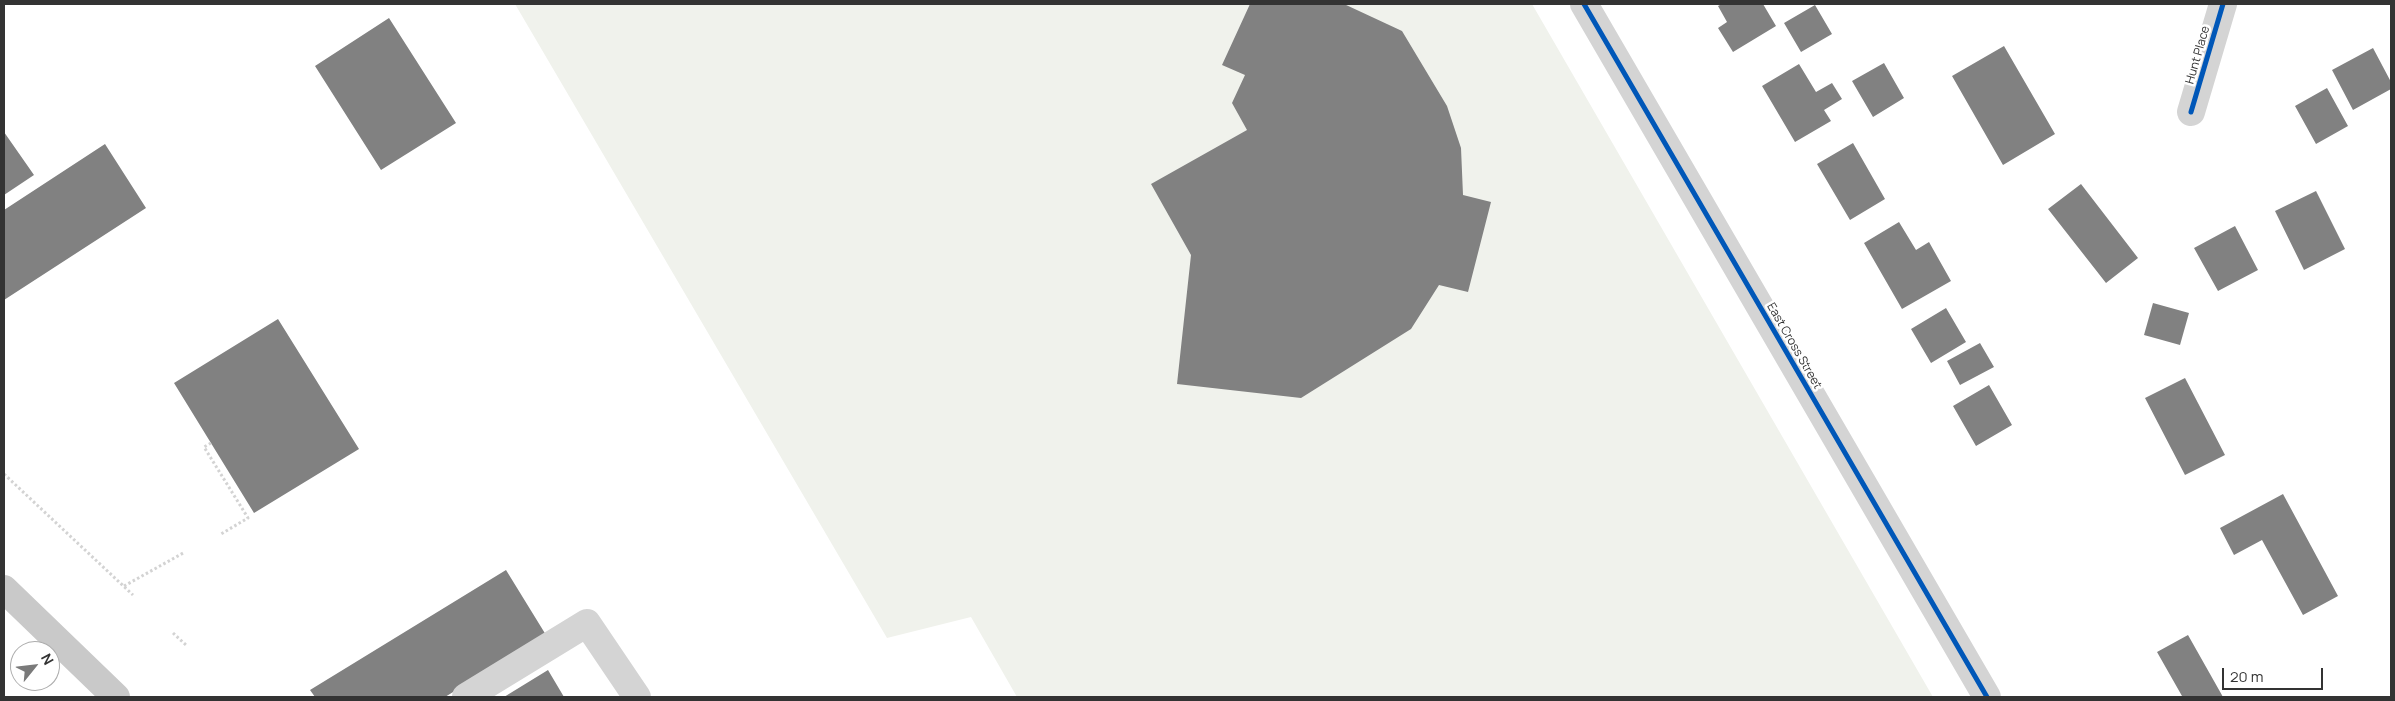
<!DOCTYPE html>
<html>
<head>
<meta charset="utf-8">
<style>
  body { margin:0 }
  #map { position:relative; width:2395px; height:701px; overflow:hidden; background:#fff; font-family:Manrope,sans-serif }
  canvas { display:block }
  .frame { position:absolute; inset:0; border:5px solid #333; pointer-events:none }
  .north { position:absolute; left:10px; top:641px; width:50px; height:50px; box-sizing:border-box; background:#fff; border:1px solid #adadad; border-radius:50%; rotate:61deg; font-size:14px; font-weight:700; line-height:20px; text-align:center; color:#333 }
  .north::after { content:''; display:block; margin:auto; width:18px; height:22px; background:#7a7a7a; clip-path:polygon(50% 0,100% 100%,50% 72%,0 100%) }
  .scale { position:absolute; left:2222px; top:668px; width:101px; height:22px; box-sizing:border-box; border:2px solid #333; border-top:0; padding-left:6px; font-size:15px; line-height:18px; white-space:nowrap; color:#333; -webkit-text-stroke:4px #fff; paint-order:stroke }
</style>
</head>
<body>
<div id="map">
<canvas width="2395" height="701"></canvas>
<div class="frame"></div>
<div class="north">N</div>
<div class="scale">20 m</div>
</div>
<script>
const c = document.querySelector('canvas').getContext('2d');
c.lineJoin = 'round';
function fill(path, color) { c.fillStyle = color; c.fill(path, 'evenodd'); }
function stroke(path, color, width, dash) { c.strokeStyle = color; c.lineWidth = width; c.lineCap = dash ? 'butt' : 'round'; c.setLineDash(dash || []); c.stroke(path); }
function drawText(font, color, halo, rows, align = 'center') {
  c.font = font + ' Manrope,sans-serif'; c.lineWidth = 5; c.setLineDash([]); c.textBaseline = 'middle'; c.strokeStyle = halo; c.fillStyle = color; for (const [text, x, y, turn = 0] of rows) {
    c.save(); c.translate(x, y); c.rotate((+turn || 0) * Math.PI / 180); c.textAlign = isNaN(turn) ? turn : align; if (halo) c.strokeText(text, 0, 0); c.fillText(text, 0, 0); c.restore();
  }
}
fill(new Path2D(`
  M 515,4 L 1532,4 L 1933,697 L 1017,697 L 971,617 L 887,638 Z`), '#f0f2ec');
fill(new Path2D(`
  M 1250,4 L 1344,4 L 1402,31 L 1447,106 L 1461,148 L 1463,195 L 1491,202 L 1468,292 L 1439,285 L 1411,329 L 1301,398 L 1177,384 L 1191,255 L 1151,184 L 1247,130 L 1232,103 L 1245,75 L 1222,65 Z
  M 1722,4 L 1763,4 L 1776,26 L 1733,52 L 1718,28 L 1727,22 L 1718,6 Z
  M 1815,5 L 1832,34 L 1801,52 L 1784,23 Z
  M 389,18 L 456,123 L 381,170 L 315,66 Z
  M 2004,46 L 2055,134 L 2003,165 L 1952,76 Z
  M 2373,48 L 2391,82 L 2391,89 L 2353,110 L 2332,70 Z
  M 1884,63 L 1904,98 L 1873,117 L 1852,81 Z
  M 1799,64 L 1816,92 L 1832,83 L 1842,99 L 1824,110 L 1831,121 L 1795,142 L 1762,86 Z
  M 2327,88 L 2348,126 L 2316,144 L 2295,106 Z
  M 4,132 L 34,175 L 4,195 Z
  M 1853,143 L 1885,199 L 1850,220 L 1817,164 Z
  M 105,144 L 146,208 L 4,300 L 4,210 Z
  M 2081,184 L 2138,258 L 2106,283 L 2048,209 Z
  M 2316,191 L 2345,249 L 2304,270 L 2275,211 Z
  M 1899,222 L 1916,250 L 1929,242 L 1951,281 L 1902,309 L 1864,243 Z
  M 2235,226 L 2258,270 L 2218,291 L 2194,248 Z
  M 2153,303 L 2189,313 L 2180,345 L 2144,335 Z
  M 1946,308 L 1966,342 L 1931,363 L 1911,329 Z
  M 278,319 L 359,449 L 254,513 L 174,383 Z
  M 1980,343 L 1994,367 L 1960,385 L 1947,361 Z
  M 2185,378 L 2225,455 L 2185,475 L 2145,398 Z
  M 1989,385 L 2012,425 L 1976,446 L 1953,406 Z
  M 2283,494 L 2338,596 L 2303,615 L 2262,540 L 2234,555 L 2220,528 Z
  M 506,570 L 546,635 L 445,697 L 315,697 L 310,690 Z
  M 2188,635 L 2223,697 L 2180,697 L 2182,696 L 2157,652 Z
  M 548,670 L 564,697 L 504,697 Z`), '#818181');
stroke(new Path2D(`
  M 211,443 L 204,447 L 248,518 L 221,534
  M 4,474 L 133,595
  M 124,586 L 185,552
  M 173,633 L 186,645`), '#d3d3d3', 3, [2.5, 2.5]);
stroke(new Path2D(`
  M 1584,4 L 1987,697
  M 2191,112 L 2223,4
  M 466,697 L 587,623 L 637,697`), '#d4d4d4', 28);
stroke(new Path2D(`
  M 4,589 L 116,697`), '#c9c9c9', 28);
stroke(new Path2D(`
  M 1584,4 L 1987,697
  M 2191,112 L 2223,4`), '#0057b8', 5);
drawText('12px', '#333', '#fff', [
  ["Hunt Place",2198,55,-74],
  ["East Cross Street",1794,346,60]
]);
</script>
</body>
</html>
